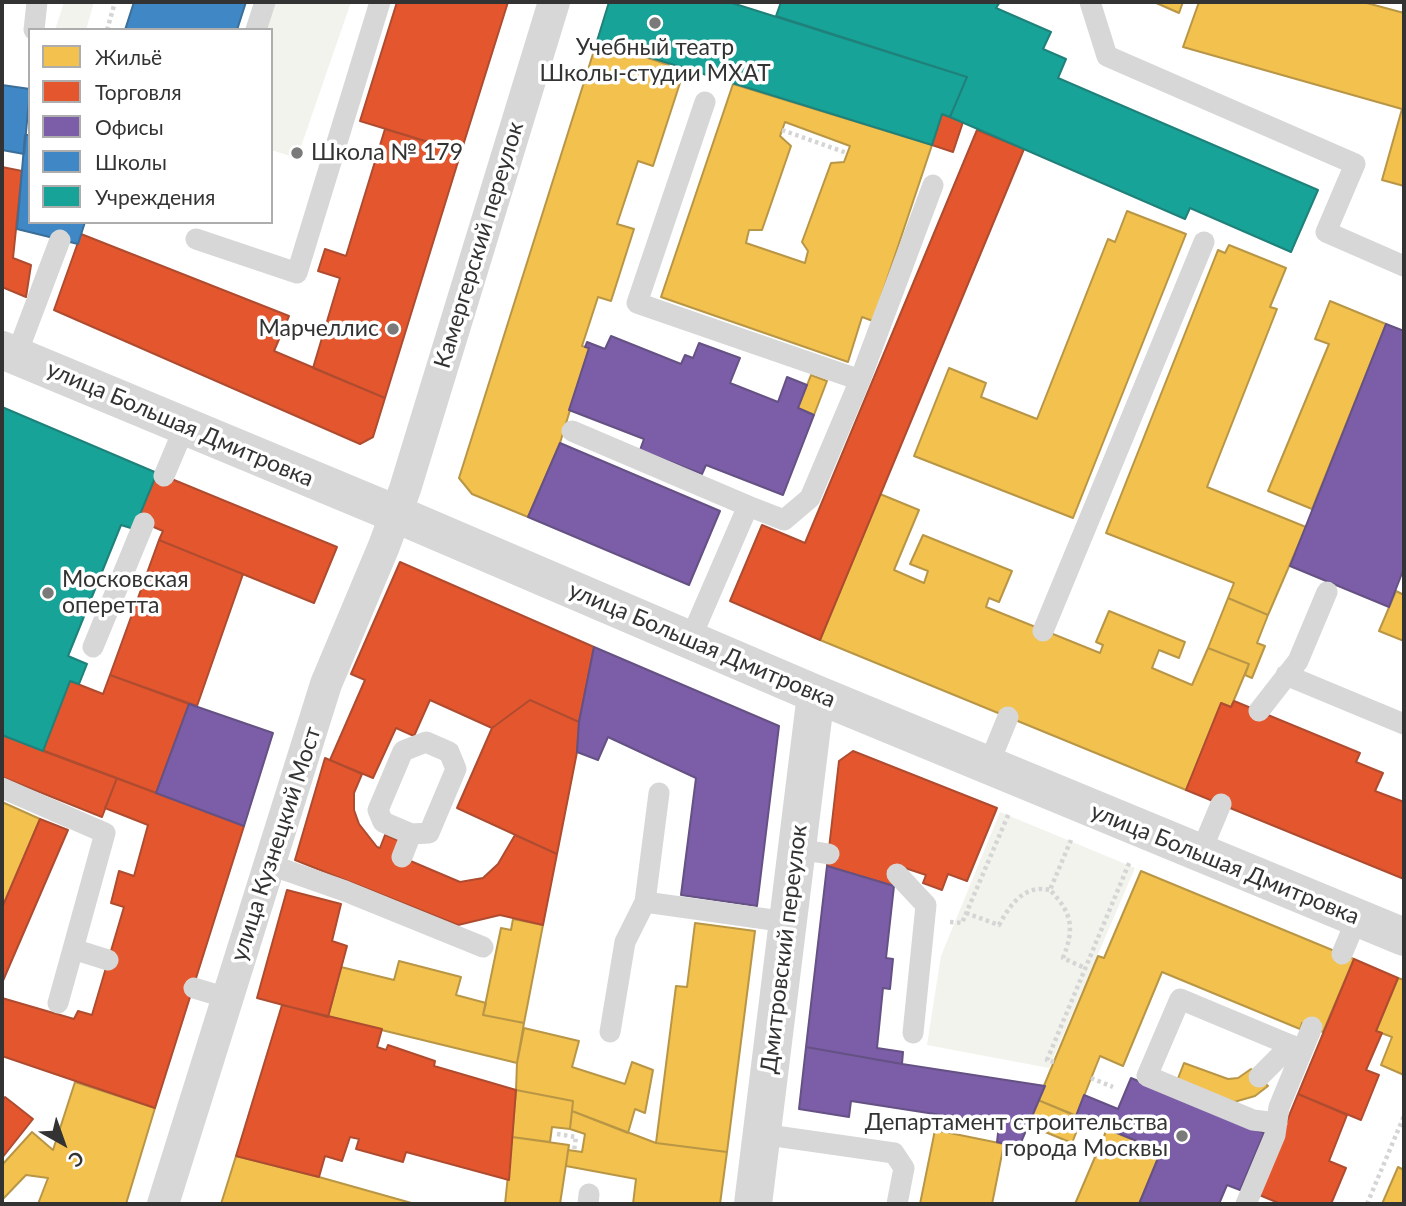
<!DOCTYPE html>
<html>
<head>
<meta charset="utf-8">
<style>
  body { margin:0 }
  #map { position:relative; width:1406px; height:1206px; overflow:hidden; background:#fff; font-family:Lato,sans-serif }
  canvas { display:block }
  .frame { position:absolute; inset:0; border:4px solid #333; pointer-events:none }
  .legend { position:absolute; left:28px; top:28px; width:245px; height:196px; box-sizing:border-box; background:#fff; border:2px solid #adadad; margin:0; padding:9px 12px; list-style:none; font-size:21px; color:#333 }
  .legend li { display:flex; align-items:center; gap:14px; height:35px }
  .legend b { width:35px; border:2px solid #adadad }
  .north { position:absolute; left:28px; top:1108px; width:70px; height:70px; -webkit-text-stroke:5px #fff; paint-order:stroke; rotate:140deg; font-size:19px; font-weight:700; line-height:28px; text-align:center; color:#333 }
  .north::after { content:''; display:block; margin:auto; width:24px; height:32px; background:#333; clip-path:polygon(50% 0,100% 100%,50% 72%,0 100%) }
</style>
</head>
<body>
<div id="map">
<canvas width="1406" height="1206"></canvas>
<div class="frame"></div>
<ul class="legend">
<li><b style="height:19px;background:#f2c14e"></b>Жильё</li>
<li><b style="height:19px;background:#e4572e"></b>Торговля</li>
<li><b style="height:19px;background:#7b5ea7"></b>Офисы</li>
<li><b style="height:19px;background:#3f88c5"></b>Школы</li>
<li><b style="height:19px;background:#17a398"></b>Учреждения</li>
</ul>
<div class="north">С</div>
</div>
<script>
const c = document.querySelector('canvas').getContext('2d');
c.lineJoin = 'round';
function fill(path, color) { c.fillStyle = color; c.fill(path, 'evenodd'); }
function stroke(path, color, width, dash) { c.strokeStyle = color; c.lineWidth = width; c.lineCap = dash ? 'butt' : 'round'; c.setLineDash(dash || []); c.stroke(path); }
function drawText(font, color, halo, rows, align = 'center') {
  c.font = font + ' Lato,sans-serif'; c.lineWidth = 7; c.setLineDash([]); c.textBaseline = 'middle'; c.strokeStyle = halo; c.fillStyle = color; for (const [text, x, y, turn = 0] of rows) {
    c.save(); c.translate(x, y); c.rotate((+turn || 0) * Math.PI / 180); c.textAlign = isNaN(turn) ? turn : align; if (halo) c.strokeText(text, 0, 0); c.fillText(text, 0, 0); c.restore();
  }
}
fill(new Path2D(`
  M 64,2 L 94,2 L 86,30 L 55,30 Z
  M 275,2 L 351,2 L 297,158 L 271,150 L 271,30 L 265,30 Z
  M 1000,812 L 1135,868 L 1049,1068 L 927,1045 L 941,956 Z`), '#f1f3ec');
const homes = new Path2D(`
  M 1154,2 L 1183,2 L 1179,13 Z
  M 1199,2 L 1363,2 L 1404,13 L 1404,186 L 1382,180 L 1402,109 L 1183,47 Z
  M 597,41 L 669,65 L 665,78 L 680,83 L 653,166 L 638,161 L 617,224 L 634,229 L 611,301 L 598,297 L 582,346 L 589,348 L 560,443 L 528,517 L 472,494 L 459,478 Z
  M 733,84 L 932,145 L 873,321 L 862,317 L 848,362 L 661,297 ZM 785,122 L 850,146 L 844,162 L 831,163 L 802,242 L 808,251 L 805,263 L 746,243 L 749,230 L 762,230 L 791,146 L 780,136 Z
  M 1127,211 L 1186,234 L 1073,518 L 914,456 L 949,368 L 986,383 L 981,397 L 1037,419 L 1108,239 L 1115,242 Z
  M 1229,245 L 1286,268 L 1270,307 L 1277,309 L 1207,487 L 1306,527 L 1268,615 L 1228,598 L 1234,583 L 1106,533 L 1218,250 L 1225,253 Z
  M 1330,301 L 1386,324 L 1312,509 L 1268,491 L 1329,344 L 1315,339 Z
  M 811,375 L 827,381 L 814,415 L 798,408 Z
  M 880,494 L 919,510 L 894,570 L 924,583 L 928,571 L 910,564 L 923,535 L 1012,571 L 999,602 L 989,598 L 986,607 L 1100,653 L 1103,645 L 1096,642 L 1109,611 L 1185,642 L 1179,658 L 1159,650 L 1152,668 L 1192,685 L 1208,648 L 1249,664 L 1231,707 L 1221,703 L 1186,790 L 820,640 Z
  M 1396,591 L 1404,595 L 1404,641 L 1379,631 Z
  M 1228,598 L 1268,615 L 1257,643 L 1265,646 L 1252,678 L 1245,675 L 1249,664 L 1208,648 Z
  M 2,802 L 40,819 L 2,908 Z
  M 1141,871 L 1354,959 L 1323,1032 L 1302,1023 L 1300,1029 L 1162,972 L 1123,1066 L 1100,1056 L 1076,1116 L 1038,1100 L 1098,956 L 1104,958 Z
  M 513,919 L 543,925 L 524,1023 L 483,1015 L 501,928 L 511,930 Z
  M 695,923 L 755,931 L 727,1152 L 656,1143 L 676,986 L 687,987 Z
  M 399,961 L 461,977 L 456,995 L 486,1003 L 483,1015 L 524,1023 L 517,1063 L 328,1017 L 341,967 L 394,980 Z
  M 1398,978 L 1404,980 L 1404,1075 L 1381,1065 L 1392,1037 L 1376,1031 Z
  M 524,1028 L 579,1041 L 572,1067 L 625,1084 L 632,1062 L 653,1070 L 645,1113 L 635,1109 L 628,1133 L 572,1111 L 573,1101 L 516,1090 L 517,1063 Z
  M 1184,1063 L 1228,1079 L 1238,1078 L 1251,1069 L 1268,1086 L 1255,1096 L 1234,1102 L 1177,1081 Z
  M 75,1082 L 155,1108 L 126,1204 L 38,1204 L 48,1178 L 26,1175 L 2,1200 L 2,1165 L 32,1132 L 53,1150 Z
  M 516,1090 L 573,1101 L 570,1129 L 552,1127 L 550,1142 L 512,1137 Z
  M 1038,1100 L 1082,1118 L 1072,1143 L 1028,1125 Z
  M 572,1111 L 656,1143 L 727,1152 L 720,1204 L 633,1204 L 636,1179 L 566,1166 L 568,1150 L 582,1152 L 585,1134 L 570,1129 Z
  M 1107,1129 L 1161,1151 L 1139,1204 L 1075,1204 Z
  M 935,1130 L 1004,1144 L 992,1204 L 920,1204 Z
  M 512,1137 L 569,1145 L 560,1204 L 505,1204 Z
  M 236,1156 L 319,1177 L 415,1204 L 221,1204 Z
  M 1398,1167 L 1404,1170 L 1404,1204 L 1382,1204 Z`);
fill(homes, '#f2c14e');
stroke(homes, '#b99646', 2);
const shops = new Path2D(`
  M 397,2 L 508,2 L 461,152 L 360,121 Z
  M 942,114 L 963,122 L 953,152 L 932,145 Z
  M 385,129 L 461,152 L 385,398 L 313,368 L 340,278 L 318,271 L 325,249 L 346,256 Z
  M 977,130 L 1024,149 L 820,640 L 730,601 L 762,525 L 805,543 Z
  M 2,167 L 22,171 L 13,258 L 31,265 L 26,297 L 2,287 Z
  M 81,234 L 289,316 L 274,351 L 385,398 L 373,437 L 360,444 L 54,310 Z
  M 157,473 L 337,547 L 314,603 L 159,540 L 163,531 L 137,520 Z
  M 159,540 L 243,574 L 197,706 L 110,675 Z
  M 400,562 L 594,647 L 579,722 L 530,700 L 492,728 L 430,700 L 414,736 L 396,728 L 373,778 L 330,760 L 365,680 L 351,674 Z
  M 110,675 L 189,704 L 156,793 L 43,751 L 70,681 L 103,694 Z
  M 530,700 L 579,722 L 577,752 L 557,854 L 457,808 L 492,728 Z
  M 1234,701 L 1360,753 L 1356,762 L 1383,773 L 1375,791 L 1404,802 L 1404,879 L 1186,790 L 1221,703 L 1231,707 Z
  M 2,735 L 117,778 L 102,817 L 2,777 Z
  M 853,751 L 997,808 L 967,881 L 948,874 L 942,890 L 923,883 L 926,875 L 899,866 L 894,886 L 827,866 L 839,761 Z
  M 325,758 L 362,774 L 354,793 L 354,810 L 359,824 L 377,847 L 380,848 L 385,835 L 400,841 L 394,854 L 460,882 L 483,878 L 498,864 L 515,835 L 557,854 L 543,925 L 500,915 L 458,925 L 295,860 Z
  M 117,778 L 244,826 L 155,1108 L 2,1056 L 2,998 L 74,1019 L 78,1011 L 92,1015 L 124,907 L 111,903 L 119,871 L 134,876 L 148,825 L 105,808 Z
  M 40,819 L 68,830 L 2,983 L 2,908 Z
  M 287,890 L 341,904 L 332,941 L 347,946 L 328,1017 L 257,998 Z
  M 1354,959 L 1398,978 L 1376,1031 L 1382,1033 L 1366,1070 L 1379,1075 L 1361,1120 L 1298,1094 Z
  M 282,1005 L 382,1029 L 377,1047 L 386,1050 L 388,1045 L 435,1061 L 434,1066 L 516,1090 L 509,1180 L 406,1152 L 403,1162 L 356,1149 L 359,1139 L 350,1137 L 342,1161 L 325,1156 L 319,1177 L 236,1156 Z
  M 1298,1094 L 1347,1115 L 1329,1161 L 1346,1168 L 1331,1204 L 1281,1204 L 1257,1194 Z
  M 5,1097 L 33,1119 L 2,1158 L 2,1101 Z`);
fill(shops, '#e4572e');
stroke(shops, '#af4c30', 2);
const offices = new Path2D(`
  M 1386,324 L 1404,331 L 1404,568 L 1389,607 L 1290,566 Z
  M 611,336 L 681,364 L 685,355 L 693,358 L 699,343 L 740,358 L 730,383 L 778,402 L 787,377 L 807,385 L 798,408 L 814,415 L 783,495 L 706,465 L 702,474 L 640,450 L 644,439 L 569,410 L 589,348 L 585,347 L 587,342 L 605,349 Z
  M 560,443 L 720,511 L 689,585 L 528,517 Z
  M 594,647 L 779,726 L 757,906 L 681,895 L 696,778 L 608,737 L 598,760 L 577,752 L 579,722 Z
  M 189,704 L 273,733 L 244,826 L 156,793 Z
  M 827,866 L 894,886 L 886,958 L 893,959 L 890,989 L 883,988 L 877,1048 L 903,1052 L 902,1064 L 806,1047 Z
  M 806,1047 L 902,1064 L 1045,1086 L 1019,1147 L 997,1142 L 999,1124 L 851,1101 L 849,1117 L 799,1109 Z
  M 1131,1078 L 1264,1133 L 1240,1190 L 1227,1185 L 1219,1204 L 1139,1204 L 1161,1151 L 1076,1116 L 1084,1095 L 1118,1109 Z`);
fill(offices, '#7b5ea7');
stroke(offices, '#655184', 2);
const schools = new Path2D(`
  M 134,2 L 246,2 L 237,30 L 125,30 Z
  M 2,85 L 30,89 L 24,154 L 2,150 Z
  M 25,135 L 30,135 L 30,222 L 85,222 L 78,244 L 17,229 Z`);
fill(schools, '#3f88c5');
stroke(schools, '#3b6e99', 2);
const public = new Path2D(`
  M 609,2 L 729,2 L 967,77 L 950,117 L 942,114 L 932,145 L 597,41 Z
  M 781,2 L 1000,2 L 996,8 L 1051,32 L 1043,49 L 1066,59 L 1058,78 L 1318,190 L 1291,252 L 1190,208 L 1185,219 L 950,117 L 967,77 L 776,16 Z
  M 2,407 L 157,473 L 134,529 L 121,525 L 68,656 L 87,664 L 79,684 L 70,681 L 43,751 L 2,735 Z`);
fill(public, '#17a398');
stroke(public, '#1f817a', 2);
stroke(new Path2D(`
  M 107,30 L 115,2
  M 782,130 L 847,153
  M 1071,840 L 1050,890 C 1072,913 1075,928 1063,958 L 1085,968
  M 966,913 L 999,925 C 1010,905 1024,884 1050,890
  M 950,922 L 962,923 L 1009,813
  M 1054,1062 L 1047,1060 L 1130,861
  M 1091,1078 L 1113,1087
  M 557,1134 L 576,1137 L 574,1151
  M 1367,1204 L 1404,1116`), '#d5d5d5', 4.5, [3.5, 3.5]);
stroke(new Path2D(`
  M 1090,2 L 1107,56 L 1355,164 L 1326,232 L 1404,266
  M 34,30 L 37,2
  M 256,30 L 265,2
  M 705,102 L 637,303 L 860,380
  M 196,239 L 297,273 L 380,2
  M 16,356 L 60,240
  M 572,431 L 748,506 L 690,640
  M 164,476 L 185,426
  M 748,506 L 784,520 L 810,498 L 860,380 L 933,185
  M 1043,631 L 1204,242
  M 93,647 L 144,523
  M 1286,675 L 1404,724
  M 1259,711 L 1298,661 L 1327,592
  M 988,766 L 1008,717
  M 2,788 L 105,833 L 73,949 L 108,960
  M 659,793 L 645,902 L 787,922
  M 797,849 L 829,854
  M 1200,854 L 1221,804
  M 402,857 L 411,834 L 383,822 L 378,810 L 403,751 L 426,742 L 449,752 L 456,769 L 429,833 L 411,834
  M 268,864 L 345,891 L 483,947
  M 897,874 L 926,905 L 913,1033
  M 1342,954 L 1357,918
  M 194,988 L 227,998
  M 58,1003 L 73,949
  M 610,1032 L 625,942 L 645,902
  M 1259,1077 L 1291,1045
  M 1277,1123 L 1253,1120 L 1147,1076 L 1180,999 L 1302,1050
  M 761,1134 L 894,1153 L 904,1168 L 897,1204
  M 588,1204 L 589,1194
  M 1246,1204 L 1275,1135 L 1279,1107 L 1312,1027`), '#d7d7d7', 21);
stroke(new Path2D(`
  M 163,1204 L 326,684 L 384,546 L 405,489 L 554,2`), '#d7d7d7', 32);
stroke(new Path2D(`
  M 2,350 L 396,514 L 816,694 L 1404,937
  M 753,1204 L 816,694`), '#d7d7d7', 38);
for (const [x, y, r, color] of [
  [655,23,7,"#7a7a7a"],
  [297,153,7,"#7a7a7a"],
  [393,329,7,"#7a7a7a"],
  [48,593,7,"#7a7a7a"],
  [1182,1136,7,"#7a7a7a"]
]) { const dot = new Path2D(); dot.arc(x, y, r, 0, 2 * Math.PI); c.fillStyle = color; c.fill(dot); stroke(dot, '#fff', 2.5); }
drawText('23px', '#333', '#fff', [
  ["Учебный театр",655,48,"center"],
  ["Школы-студии МХАТ",655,74,"center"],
  ["Школа № 179",311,153],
  ["Марчеллис",379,329,"right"],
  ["Московская",62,580],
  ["оперетта",62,606],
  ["Департамент строительства",1168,1123,"right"],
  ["города Москвы",1168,1149,"right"]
], 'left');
drawText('23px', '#333', '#fff', [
  ["Камергерский переулок",479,245,-73],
  ["улица Большая Дмитровка",180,424,23],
  ["улица Большая Дмитровка",702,645,23],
  ["улица Кузнецкий Мост",276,844,-72],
  ["улица Большая Дмитровка",1225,864,22],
  ["Дмитровский переулок",784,949,-83]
]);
</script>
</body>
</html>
